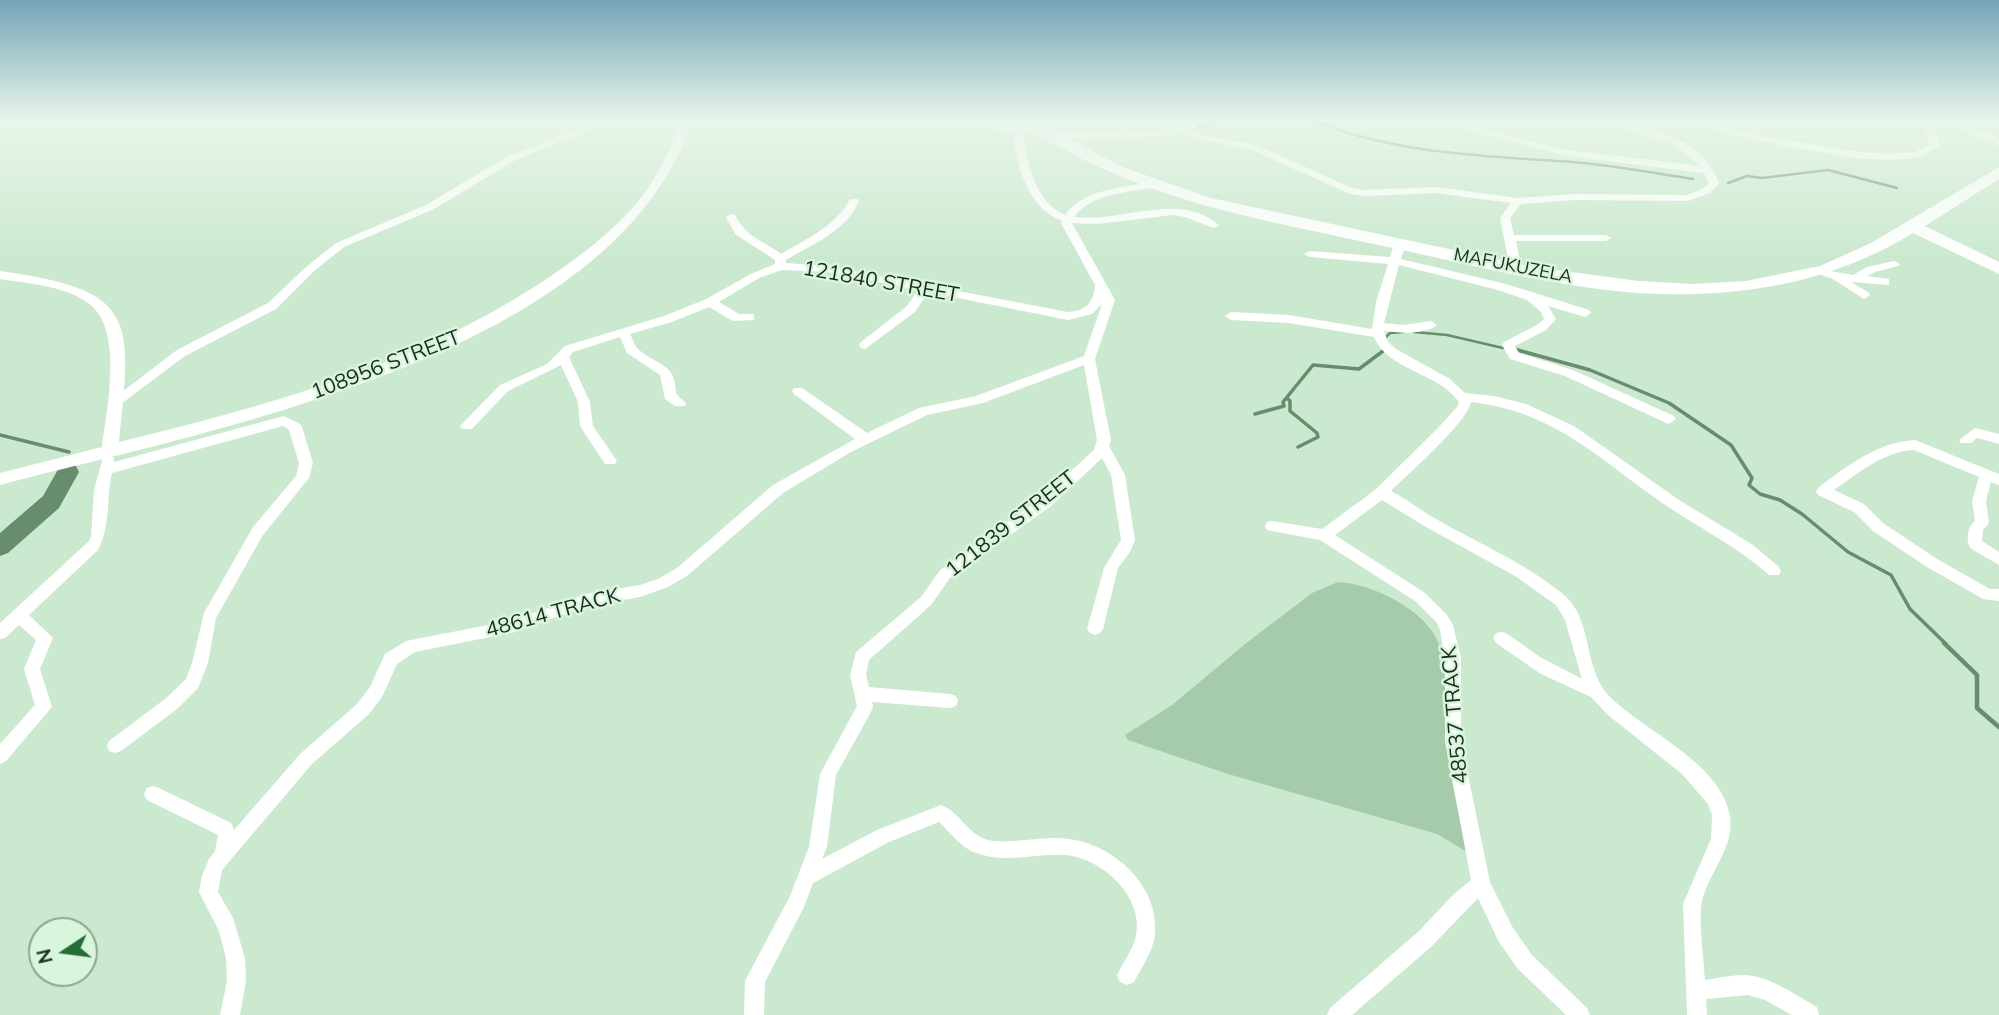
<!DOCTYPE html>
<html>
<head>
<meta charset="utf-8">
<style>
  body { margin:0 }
  #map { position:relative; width:1999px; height:1015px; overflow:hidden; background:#cbe9cf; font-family:Mulish,sans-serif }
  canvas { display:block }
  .north { position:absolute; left:28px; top:917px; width:70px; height:70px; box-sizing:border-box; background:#d8f6dc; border:2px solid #8ea491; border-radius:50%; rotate:257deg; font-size:19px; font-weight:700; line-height:28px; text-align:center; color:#1e2920 }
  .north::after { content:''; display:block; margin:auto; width:24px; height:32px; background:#266c39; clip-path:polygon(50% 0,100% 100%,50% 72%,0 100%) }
</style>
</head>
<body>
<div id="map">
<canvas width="1999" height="1015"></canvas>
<div class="north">N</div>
</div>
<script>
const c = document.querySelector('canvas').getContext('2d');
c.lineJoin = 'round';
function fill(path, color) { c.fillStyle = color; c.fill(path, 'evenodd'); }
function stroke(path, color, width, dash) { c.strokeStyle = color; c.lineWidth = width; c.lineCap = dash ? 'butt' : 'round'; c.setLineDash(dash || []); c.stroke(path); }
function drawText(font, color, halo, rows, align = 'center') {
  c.font = font + ' Mulish,sans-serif'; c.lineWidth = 5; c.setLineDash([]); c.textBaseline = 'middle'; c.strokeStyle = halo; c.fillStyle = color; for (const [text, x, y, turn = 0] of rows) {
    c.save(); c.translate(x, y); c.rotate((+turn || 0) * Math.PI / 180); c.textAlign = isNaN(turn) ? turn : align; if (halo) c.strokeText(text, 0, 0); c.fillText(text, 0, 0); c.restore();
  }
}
fill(new Path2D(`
  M 1338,582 C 1373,584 1425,609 1439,644 C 1450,671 1446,727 1449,757 C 1452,789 1461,821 1467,852 L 1437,834 L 1228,774 L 1128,740 L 1125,735 L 1172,705 L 1245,644 L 1312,593 Z`), '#a6cbab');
stroke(new Path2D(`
  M 1310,119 C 1391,154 1485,156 1572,162 C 1612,165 1653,173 1693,179
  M 1198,128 L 1224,119
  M 1728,183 L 1747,176 L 1762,178 L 1828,170 L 1897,188
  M 1414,332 L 1447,335 L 1503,348
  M 1386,337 L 1390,333 L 1403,332
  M 1513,349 L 1521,351`), '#688d6e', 2.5);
stroke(new Path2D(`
  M 1514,349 L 1590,370 L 1669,403 L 1731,445 L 1752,478 L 1749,485 L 1760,494 L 1780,500 L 1802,514 L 1848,552 L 1891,575 L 1910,609 L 1946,644
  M 1287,398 L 1290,401 L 1290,411 L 1317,433 L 1318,437 L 1298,447
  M 1255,414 L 1284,406 L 1283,402 L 1313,365 L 1359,369 L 1383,351
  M 0,435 L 69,452`), '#688d6e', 3.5);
stroke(new Path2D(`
  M 1944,643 L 1977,675 L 1977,708 L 1999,727`), '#688d6e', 4.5);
fill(new Path2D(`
  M 68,464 L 76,466 L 79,472 L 59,508 L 8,553 L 0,556 L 0,533 L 43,496 L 60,466 Z`), '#688d6e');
fill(new Path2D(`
  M 3,119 L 13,119 L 0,130 L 0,122 Z
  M 603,119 L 616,119 L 514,161 L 434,209 L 344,247 L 313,272 L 276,309 L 185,356 L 121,404 L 116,405 L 110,401 L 177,350 L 268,303 L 305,268 L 336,243 L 426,205 L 506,157 Z
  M 960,119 L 975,119 L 1005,127 L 1036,123 L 1036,127 L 1024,136 C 1026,163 1037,204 1065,215 C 1083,189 1122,188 1150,182 L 1154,183 L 1154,187 C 1127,193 1092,193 1074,217 C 1121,223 1179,190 1219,225 L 1214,228 L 1185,217 L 1173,215 L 1097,224 L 1072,223 L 1115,300 L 1095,359 L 1111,440 L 1109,446 L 1125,475 L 1135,540 L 1130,552 L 1118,568 L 1103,629 L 1100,633 L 1095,635 L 1090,633 L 1087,629 L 1104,568 L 1121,540 L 1111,475 L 1102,458 L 1051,506 L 950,578 L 931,605 L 869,660 L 866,675 L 869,687 L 950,694 L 956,696 L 958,701 L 956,706 L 950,708 L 872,702 L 873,707 L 871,712 L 836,775 L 827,847 L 822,859 L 877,830 L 941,805 C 960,812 968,835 988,840 C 1014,845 1041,835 1068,839 C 1113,844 1159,885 1155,933 C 1154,950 1142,967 1134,982 L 1127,985 L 1120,982 L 1117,975 C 1123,962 1133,950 1136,936 C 1144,897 1103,859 1066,855 C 1036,853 1006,864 976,853 C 960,847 951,833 939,822 L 889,842 L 813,883 L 804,907 L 765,982 L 764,1015 L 744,1015 L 745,981 L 790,896 L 809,847 L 820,774 L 857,706 L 850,675 L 856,652 L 921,597 L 940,570 L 1041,498 L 1094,450 L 1097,440 L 1084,365 L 983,403 L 927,415 L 851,452 L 783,493 L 687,576 L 668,587 L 640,597 L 587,606 L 515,632 L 415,652 L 397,664 L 382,697 L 369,714 L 312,764 L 222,870 L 218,892 L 233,918 L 245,958 L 246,981 L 240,1015 L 220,1015 L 227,981 L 226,958 L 219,931 L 199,892 L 202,876 L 209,859 L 215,851 L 218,835 L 147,800 L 144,794 L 147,788 L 153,786 L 159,788 L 231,823 L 234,830 L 300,754 L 357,704 L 370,687 L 385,654 L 406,641 L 514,620 L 586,594 L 640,585 L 658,579 L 677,568 L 773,485 L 855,439 L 794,394 L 792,391 L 794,388 L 802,388 L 867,433 L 919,408 L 976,396 L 1084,356 L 1102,304 L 1092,314 L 1068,320 L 928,292 L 915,312 L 865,349 L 861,348 L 859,345 L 861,342 L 907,306 L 918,290 L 827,272 L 782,270 L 759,278 L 719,302 L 739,314 L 754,314 L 754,320 L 733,321 L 709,307 L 672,322 L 630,334 C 633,339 634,345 638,349 C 657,366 676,362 676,394 L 686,403 L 685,406 L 675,406 L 665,399 L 660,375 L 627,353 L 620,337 L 573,352 L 569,357 L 590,402 L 593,426 L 617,461 L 615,464 L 605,464 L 580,426 L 578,402 L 561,365 L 508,391 L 472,429 L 462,429 L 460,426 L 500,385 L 547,364 L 565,346 L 664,316 L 706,299 L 751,274 L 775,264 L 775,260 L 769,256 L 735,234 L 726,217 L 731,214 L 735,215 C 747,238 761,239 781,254 C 806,239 836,226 850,199 L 858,199 L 859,201 C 848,230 811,245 786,260 L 786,263 L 827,266 L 1068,312 C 1085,311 1094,303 1095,285 L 1061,223 L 1062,221 C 1030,209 1018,171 1014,140 L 1014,135 L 1019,131 L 1005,133 Z
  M 1133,119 L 1144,119 L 1128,132 L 1184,128 L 1190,119 L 1200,119 L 1194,129 L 1202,135 L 1257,145 L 1352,188 L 1365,190 L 1436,187 L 1518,198 L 1575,194 L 1687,195 L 1702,189 L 1709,183 L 1704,173 L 1567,156 L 1426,119 L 1442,119 L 1567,150 L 1700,166 L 1678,147 L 1662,140 L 1591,119 C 1623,118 1678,132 1701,155 C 1710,164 1714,172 1719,183 L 1710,193 L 1688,201 L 1575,200 L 1521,204 L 1510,218 L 1514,235 L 1606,235 L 1611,238 L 1606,241 L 1516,241 L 1522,269 L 1516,272 L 1510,269 L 1500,218 L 1511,203 L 1436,193 L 1365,196 L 1350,194 L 1250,149 L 1196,139 L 1187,133 L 1155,137 L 1054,140 L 1049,137 C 1067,125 1095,137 1115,132 C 1121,130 1128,123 1133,119 Z
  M 1670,119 L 1687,119 L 1769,137 L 1852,151 L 1889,154 L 1915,152 L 1930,145 L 1928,136 L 1917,119 C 1947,118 1971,127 1999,138 L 1999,145 L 1954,127 L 1929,122 L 1938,136 L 1940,146 L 1918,158 L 1889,160 L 1852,158 L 1769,143 Z
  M 1400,241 L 1406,244 L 1401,259 L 1506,284 L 1589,310 L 1591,313 L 1585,317 L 1548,306 L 1556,319 L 1546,330 L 1515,346 L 1519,353 L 1573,370 L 1674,416 L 1676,419 L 1669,424 L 1664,422 L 1565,376 L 1510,359 L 1502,345 L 1504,342 L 1537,325 L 1544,319 L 1541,312 L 1527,300 L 1498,290 L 1399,265 L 1384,323 L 1403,325 L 1431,321 L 1437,325 C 1424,335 1400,333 1384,331 L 1388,342 L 1396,349 L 1450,379 L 1465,393 L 1494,396 L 1526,404 L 1574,426 L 1679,500 L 1753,545 L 1779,567 L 1781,571 L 1779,575 L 1769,575 C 1738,547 1701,529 1667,506 C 1599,460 1557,412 1471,402 C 1465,425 1410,472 1391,491 C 1407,499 1421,511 1436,519 C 1479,544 1526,563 1564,595 C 1593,619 1583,667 1608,695 C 1643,731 1721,762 1730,816 C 1735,847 1709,872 1702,901 C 1698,920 1704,959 1705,980 C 1718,978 1732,975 1745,975 C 1770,976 1795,995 1817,1007 L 1819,1015 L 1792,1015 L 1765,1000 L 1748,995 L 1706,999 L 1707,1015 L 1687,1015 L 1683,904 L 1711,839 L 1712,815 L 1708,804 L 1682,774 L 1608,715 L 1591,697 L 1541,674 L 1496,643 L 1493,638 L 1496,633 L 1501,632 L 1506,633 L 1540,657 L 1582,679 L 1565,620 L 1556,605 L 1515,576 L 1426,527 L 1382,500 L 1335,535 L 1425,593 L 1447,615 L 1453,625 L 1461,658 L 1461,741 L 1490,882 L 1513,928 L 1532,955 L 1587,1008 L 1590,1015 L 1566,1015 L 1518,969 L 1499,942 L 1478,898 L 1432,946 L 1352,1015 L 1327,1015 L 1330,1008 L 1418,932 L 1453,895 L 1471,880 L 1445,741 L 1445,658 L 1440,630 L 1437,623 L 1415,601 L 1320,540 L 1272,531 L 1267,530 L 1265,526 L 1267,522 L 1272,521 L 1322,529 L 1375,490 L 1438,428 L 1457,407 L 1459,402 C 1438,372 1388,371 1374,337 L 1289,323 L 1231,320 L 1225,316 L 1231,312 L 1289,315 L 1372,329 L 1376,302 L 1388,264 L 1310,257 L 1304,254 L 1310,251 L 1390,257 L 1394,244 Z
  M 1894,261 L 1900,264 L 1898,266 L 1875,272 L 1867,276 L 1889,279 L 1889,285 L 1851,282 L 1868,292 L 1870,295 L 1864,299 L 1833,279 L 1813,272 L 1819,269 L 1853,275 L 1867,267 Z
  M 284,416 L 300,424 L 302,427 L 313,463 L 309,478 L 263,535 L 216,618 L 208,663 L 198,688 L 177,709 L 121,751 L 115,753 L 109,751 L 107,746 L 109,741 L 165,699 L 186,679 L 192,663 L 204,613 L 253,527 L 296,476 L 299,463 L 289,430 L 283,426 L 112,473 C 106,498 111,527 98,550 L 29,615 L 53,638 L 40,669 L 52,707 L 6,761 L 0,764 L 0,744 L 35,705 L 24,669 L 36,640 L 19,625 L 5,638 L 0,639 L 0,623 L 88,542 L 91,537 L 94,490 L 103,457 L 113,457 L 114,462 Z
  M 1975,428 L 1999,434 L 1999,444 L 1977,438 L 1971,443 L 1961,443 L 1959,440 Z
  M 1915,440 L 1999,474 L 1999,485 L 1991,482 L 1986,501 L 1989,523 L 1983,530 L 1982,541 L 1999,552 L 1999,565 L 1970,548 C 1966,540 1967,526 1975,521 L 1972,501 L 1979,477 L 1914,450 C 1882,452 1859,473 1834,490 L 1864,504 L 1883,523 L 1937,559 L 1990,589 L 1999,589 L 1999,601 L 1983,599 L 1927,567 L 1873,531 L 1854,512 L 1818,495 L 1816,491 C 1821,484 1830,479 1838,473 C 1862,456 1885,442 1915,440 Z`), '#fff');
fill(new Path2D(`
  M 681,119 L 693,119 C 616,357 212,429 0,485 L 0,473 L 102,447 C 107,408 124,328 88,303 C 63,285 29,284 0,279 L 0,271 C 135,290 133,315 119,442 C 266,406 411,367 539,284 C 577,259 615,231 643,195 C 660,172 672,146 681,119 Z`), '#fff');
fill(new Path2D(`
  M 1016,119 L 1033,119 L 1122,167 L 1211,198 L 1533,267 L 1639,281 L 1693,284 L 1746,281 L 1820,266 L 1871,243 L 1999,167 L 1999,179 L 1925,226 L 1999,262 L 1999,274 L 1913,233 C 1846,274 1775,291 1697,294 C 1593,298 1488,268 1388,247 C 1276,222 1162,205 1060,147 C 1046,139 1027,131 1016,119 Z`), '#fff');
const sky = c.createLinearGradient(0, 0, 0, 261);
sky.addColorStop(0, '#75a4b7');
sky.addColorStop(0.46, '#e8f5e9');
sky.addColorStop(1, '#e8f5e900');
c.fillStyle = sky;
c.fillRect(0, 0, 1999, 261);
drawText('18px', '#1e2920', '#d8f6dc', [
  ["MAFUKUZELA",1513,266,11]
]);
drawText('21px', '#1e2920', '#d8f6dc', [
  ["121840 STREET",881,282,10],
  ["108956 STREET",386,365,-21],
  ["121839 STREET",1011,524,-38],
  ["48614 TRACK",553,613,-15],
  ["48537 TRACK",1455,715,-95]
]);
</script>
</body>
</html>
